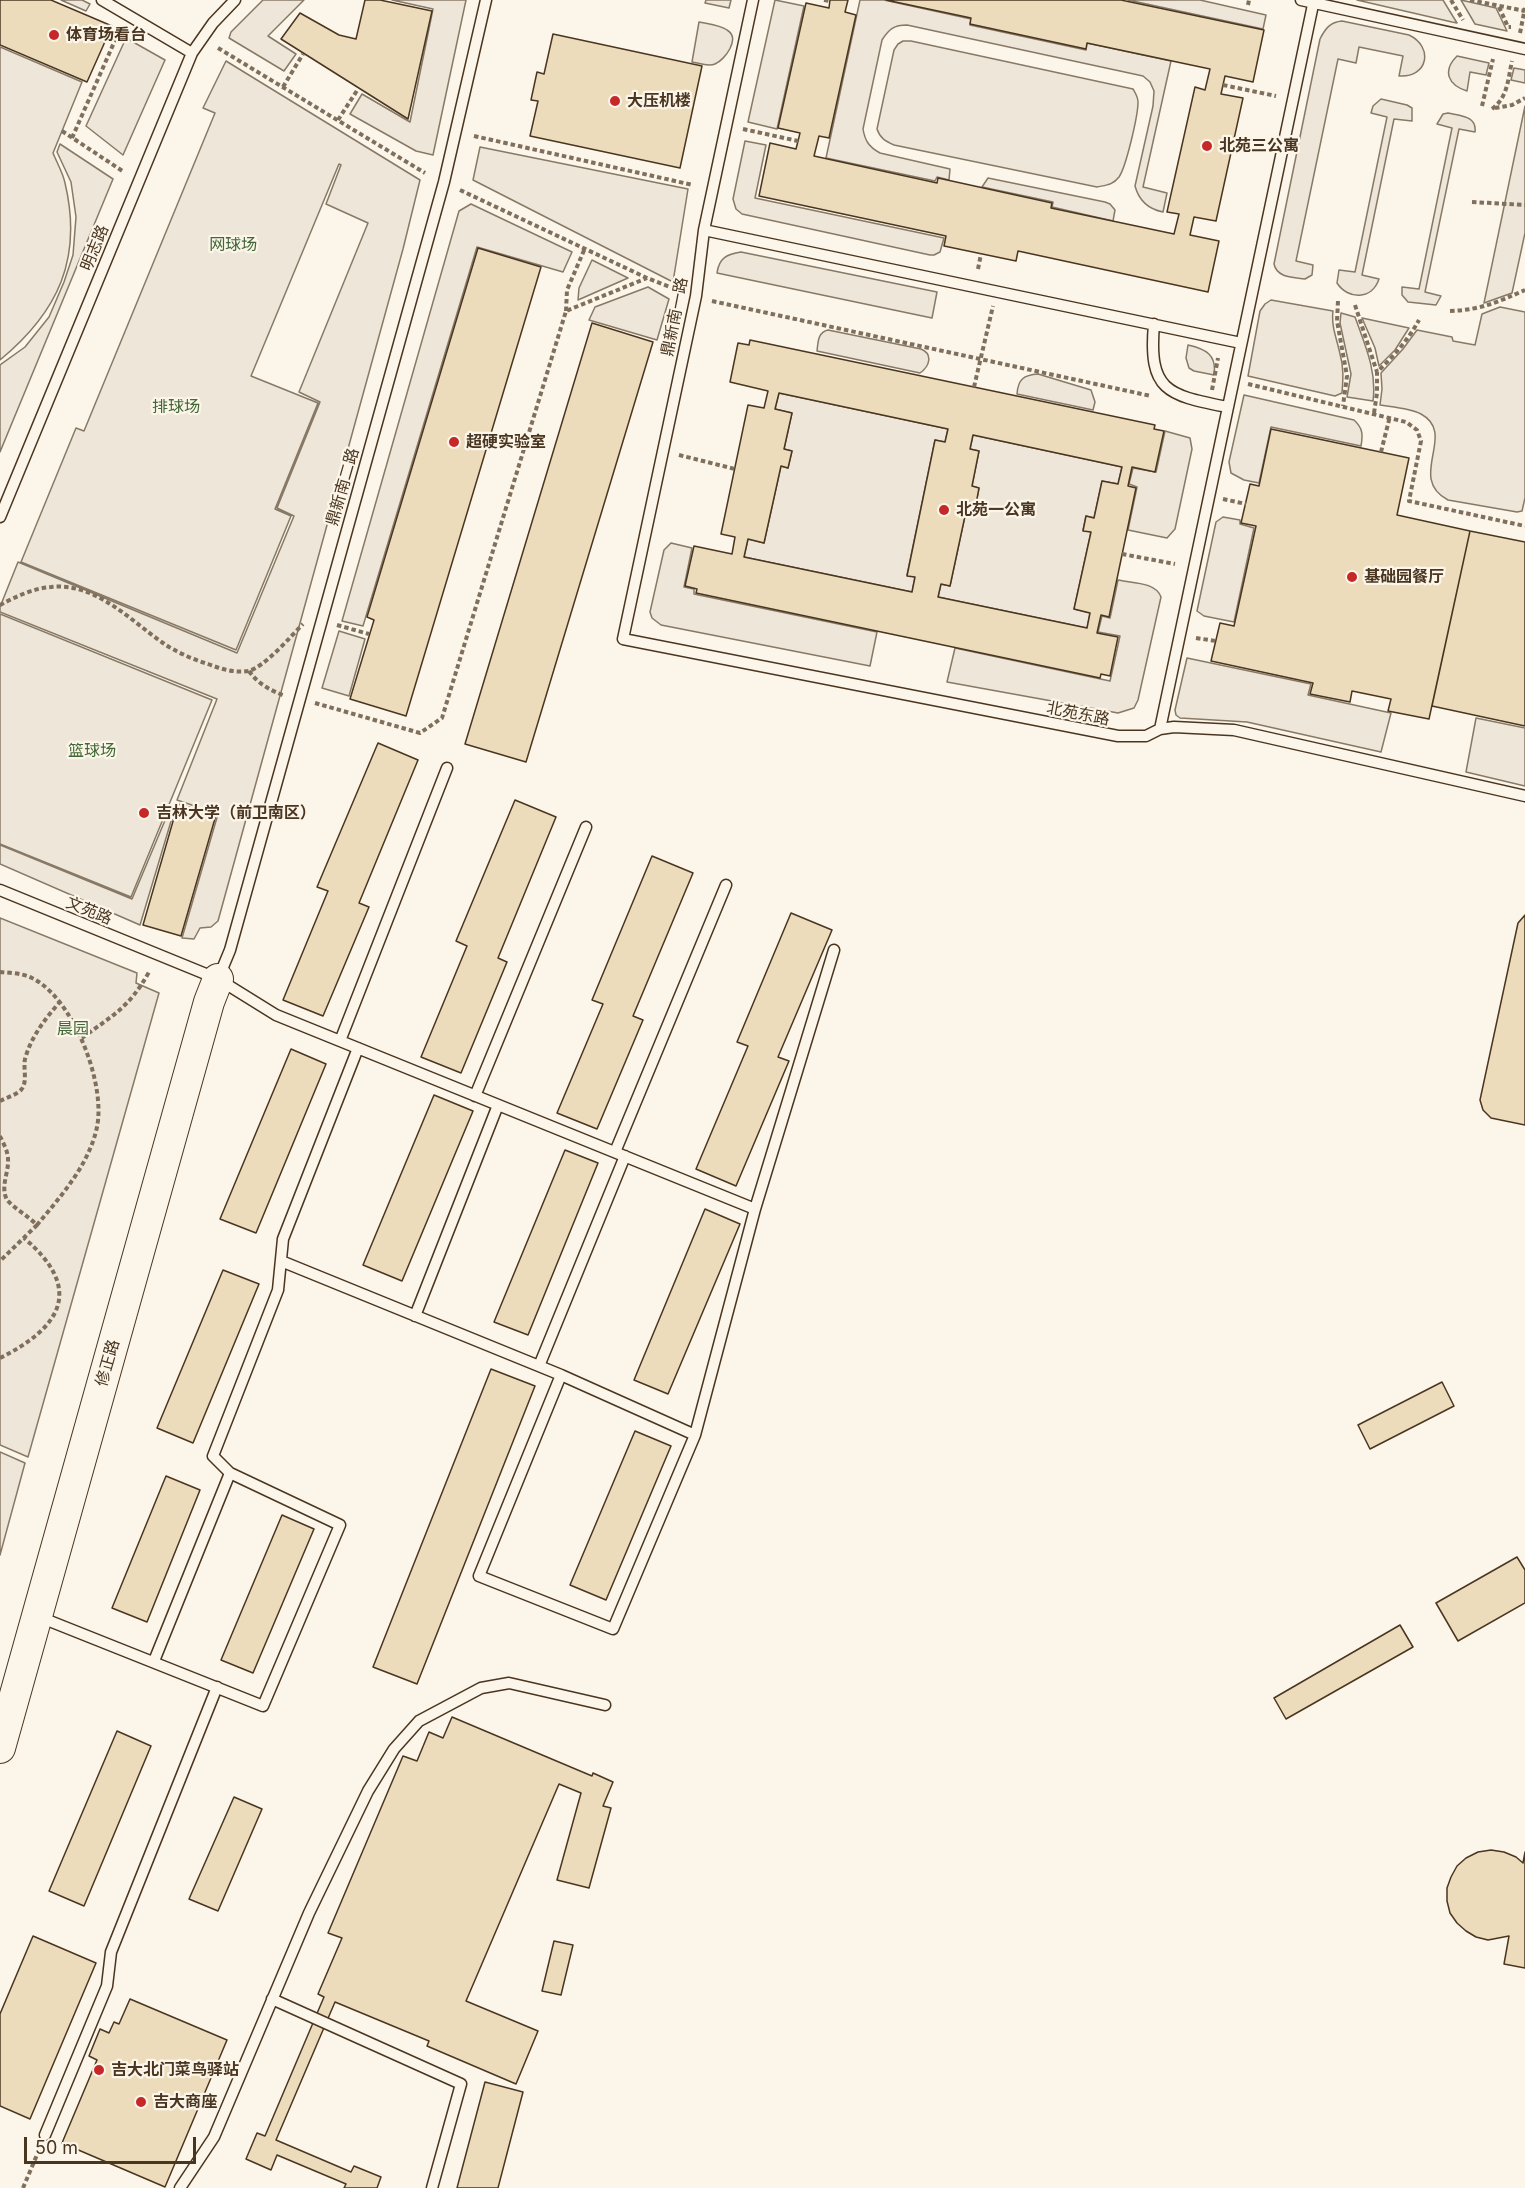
<!DOCTYPE html>
<html>
<head>
<meta charset="utf-8">
<style>
  body { margin:0 }
  #map { position:relative; width:1525px; height:2188px; overflow:hidden; background:#fbf6e9; font-family:Inter,sans-serif }
  canvas { display:block }
  .scale { position:absolute; left:24px; top:2137px; width:172px; height:27px; box-sizing:border-box; border:3px solid #4a3520; border-top:0; padding-left:8px; font-size:18px; line-height:21px; white-space:nowrap; color:#4a3520; -webkit-text-stroke:4px #fbf6e9; paint-order:stroke }
</style>
</head>
<body>
<div id="map">
<canvas width="1525" height="2188"></canvas>
<div class="scale">50 m</div>
</div>
<script>
const c = document.querySelector('canvas').getContext('2d');
c.lineJoin = 'round';
function fill(path, color) { c.fillStyle = color; c.fill(path, 'evenodd'); }
function stroke(path, color, width, dash) { c.strokeStyle = color; c.lineWidth = width; c.lineCap = dash ? 'butt' : 'round'; c.setLineDash(dash || []); c.stroke(path); }
function drawText(font, color, halo, rows, align = 'center') {
  c.font = font + ' Inter,"Noto Sans SC",sans-serif'; c.lineWidth = 4.5; c.setLineDash([]); c.textBaseline = 'middle'; c.strokeStyle = halo; c.fillStyle = color; for (const [text, x, y, turn = 0] of rows) {
    c.save(); c.translate(x, y); c.rotate((+turn || 0) * Math.PI / 180); c.textAlign = isNaN(turn) ? turn : align; if (halo) c.strokeText(text, 0, 0); c.fillText(text, 0, 0); c.restore();
  }
}
const green = new Path2D(`
  M 61,0 L 82,0 L 90,4 L 86,11 Z
  M 263,0 L 304,0 L 268,36 L 296,54 L 284,71 L 229,38 L 231,32 Z
  M 392,0 L 466,0 L 433,155 L 416,151 L 350,114 L 362,94 L 410,122 L 433,9 Z
  M 706,0 L 731,0 L 729,8 L 705,3 Z
  M 775,0 L 804,6 L 777,129 L 748,122 Z
  M 860,0 L 884,0 L 971,19 L 970,25 L 1086,50 L 1087,43 L 1171,61 L 1143,187 L 1167,193 L 1163,212 C 1148,209 1139,201 1135,186 L 1153,106 L 1154,91 L 1150,82 L 1143,76 L 907,25 C 894,25 889,29 882,40 L 863,129 C 865,141 869,147 880,153 L 950,169 L 949,180 L 937,177 L 935,181 L 826,158 Z
  M 1128,0 L 1200,0 L 1266,15 L 1263,29 Z
  M 1357,0 L 1443,0 L 1457,23 L 1452,22 Z
  M 1461,0 L 1496,8 L 1507,31 L 1475,24 Z
  M 1342,21 L 1409,35 C 1434,47 1428,78 1399,76 L 1403,56 L 1359,47 L 1356,63 L 1338,59 L 1296,261 L 1313,265 L 1312,275 L 1305,279 C 1293,277 1277,278 1274,264 L 1320,39 C 1325,29 1330,22 1342,21 Z
  M 699,22 C 708,24 720,25 727,30 C 741,38 725,60 715,64 C 708,67 699,63 692,62 Z
  M 126,38 L 165,60 L 123,155 L 86,126 Z
  M 903,41 L 911,41 L 1133,89 C 1136,94 1138,97 1138,102 C 1138,116 1126,167 1119,177 C 1113,185 1106,185 1097,187 L 894,145 C 885,141 880,138 877,129 L 894,50 L 898,44 Z
  M 0,47 L 82,82 L 53,153 C 57,163 63,173 65,183 C 83,259 58,312 0,360 Z
  M 1457,56 L 1489,63 L 1486,75 L 1470,72 L 1467,91 C 1448,85 1442,71 1457,56 Z
  M 226,61 L 420,180 L 403,249 L 218,921 L 211,927 L 200,928 L 194,939 L 182,938 L 218,814 L 177,800 L 217,699 L 0,612 L 0,607 L 18,562 L 237,653 L 294,516 L 277,508 L 320,402 L 299,392 L 368,223 L 326,204 L 341,165 L 339,164 L 251,376 L 318,403 L 275,509 L 291,516 L 236,650 L 21,562 L 76,428 L 84,431 L 215,113 L 203,108 Z
  M 1514,68 L 1525,70 L 1525,83 L 1511,80 Z
  M 1381,99 L 1407,105 L 1412,108 L 1412,121 L 1394,119 L 1362,275 L 1379,279 C 1372,300 1348,300 1337,283 L 1339,270 L 1355,272 L 1387,117 L 1371,113 L 1373,106 Z
  M 1525,106 L 1525,233 L 1512,293 L 1484,303 Z
  M 1448,113 C 1461,116 1477,116 1475,132 L 1459,129 L 1425,292 L 1441,296 L 1436,305 L 1408,302 L 1402,295 L 1402,287 L 1419,289 L 1452,128 L 1437,124 L 1443,114 Z
  M 745,141 L 766,145 L 755,198 L 944,238 L 940,252 L 934,255 L 930,255 L 742,214 L 736,209 L 733,199 Z
  M 60,144 L 113,179 L 0,452 L 0,365 L 25,347 L 49,317 L 64,282 L 73,255 L 76,217 L 71,182 L 57,152 Z
  M 480,147 L 688,189 L 673,282 L 473,180 Z
  M 988,178 L 1105,202 L 1110,204 L 1115,210 L 1113,221 L 1052,207 L 1053,202 L 982,187 Z
  M 471,204 L 572,252 L 563,272 L 477,247 L 363,626 L 342,621 L 459,211 Z
  M 741,252 L 937,292 L 932,318 L 717,273 C 719,258 727,254 741,252 Z
  M 592,260 L 628,278 L 578,300 L 579,288 Z
  M 648,287 L 669,299 L 657,340 L 589,320 L 595,307 Z
  M 1271,300 L 1333,311 C 1331,327 1337,339 1340,354 C 1344,367 1343,380 1342,393 L 1335,396 L 1248,376 L 1260,311 L 1265,304 Z
  M 1500,307 L 1525,312 L 1525,498 L 1522,511 L 1517,512 L 1448,500 C 1406,478 1458,434 1421,414 C 1410,408 1393,407 1380,405 L 1382,389 L 1381,373 L 1403,349 L 1417,330 L 1452,337 L 1453,341 L 1475,345 L 1482,314 Z
  M 1341,313 L 1355,317 C 1365,345 1377,371 1373,401 L 1347,397 L 1351,374 L 1340,323 Z
  M 1362,318 L 1409,328 L 1395,350 L 1379,366 L 1375,348 Z
  M 828,330 L 921,349 C 933,354 930,366 920,373 L 817,351 C 818,342 818,332 828,330 Z
  M 1188,345 C 1206,349 1217,355 1214,375 L 1194,371 L 1189,368 L 1186,358 Z
  M 1038,374 L 1091,390 L 1095,402 L 1093,410 L 1017,394 C 1018,379 1024,375 1038,374 Z
  M 779,393 L 948,429 L 945,442 L 935,440 L 907,575 L 915,577 L 912,592 L 744,557 L 748,539 L 764,543 L 781,466 L 788,468 L 792,451 L 784,449 L 792,413 L 775,409 Z
  M 1244,395 L 1354,420 C 1363,428 1363,435 1361,446 L 1271,427 L 1259,483 L 1244,480 L 1231,473 L 1229,462 Z
  M 1165,431 L 1190,438 L 1192,449 L 1175,529 L 1167,538 L 1128,530 L 1137,487 L 1129,484 L 1133,468 L 1156,472 Z
  M 973,435 L 1122,467 L 1118,484 L 1102,481 L 1094,518 L 1086,516 L 1083,530 L 1091,532 L 1074,609 L 1090,613 L 1087,628 L 938,597 L 941,584 L 950,586 L 968,502 L 976,503 L 979,488 L 972,486 L 979,451 L 970,449 Z
  M 1223,517 L 1240,520 L 1240,524 L 1254,528 L 1234,622 L 1204,616 L 1197,611 L 1216,522 Z
  M 671,543 L 692,548 L 684,587 L 694,589 L 694,594 L 877,632 L 870,666 L 661,625 L 652,618 L 650,612 L 664,550 Z
  M 1118,580 C 1132,583 1156,582 1161,597 L 1138,700 L 1134,708 L 1118,713 L 947,682 L 955,648 L 1110,681 L 1120,636 L 1098,632 L 1102,616 L 1110,618 Z
  M 0,614 L 212,700 L 131,897 L 0,844 Z
  M 339,631 L 365,639 L 349,696 L 322,688 Z
  M 1187,658 L 1311,684 L 1308,695 L 1391,713 L 1381,752 L 1247,722 L 1180,718 L 1176,715 L 1175,710 Z
  M 1476,718 L 1525,728 L 1525,786 L 1466,772 Z
  M 166,818 L 172,818 L 140,925 L 0,864 L 0,845 L 132,899 Z
  M 0,918 L 137,973 L 136,983 L 159,993 L 28,1457 L 0,1445 Z
  M 0,1452 L 25,1463 L 0,1555 Z`);
fill(green, '#ede6d9');
stroke(green, '#887966', 1.5);
const building = new Path2D(`
  M 0,0 L 51,0 L 112,26 L 87,82 L 0,45 Z
  M 365,0 L 380,0 L 432,11 L 408,119 L 281,39 L 300,13 L 339,35 L 356,39 Z
  M 830,0 L 848,0 L 845,12 L 856,15 L 829,138 L 819,136 L 814,156 L 937,183 L 938,178 L 1052,203 L 1051,208 L 1174,234 L 1179,214 L 1167,212 L 1195,87 L 1205,90 L 1210,69 L 1087,43 L 1086,49 L 970,24 L 971,18 L 886,0 L 1121,0 L 1264,30 L 1253,82 L 1225,76 L 1221,94 L 1243,98 L 1216,221 L 1194,217 L 1190,235 L 1219,241 L 1208,292 L 1018,251 L 1016,261 L 944,246 L 946,236 L 759,196 L 770,143 L 796,149 L 800,133 L 778,128 L 806,3 L 829,8 Z
  M 553,34 L 702,66 L 680,168 L 530,136 L 538,101 L 531,100 L 537,72 L 544,74 Z
  M 478,248 L 541,267 L 406,716 L 350,699 L 374,620 L 367,617 Z
  M 592,323 L 653,342 L 526,762 L 465,744 Z
  M 750,340 L 1155,425 L 1154,429 L 1164,431 L 1155,472 L 1132,467 L 1128,486 L 1136,488 L 1109,617 L 1101,615 L 1097,633 L 1118,637 L 1110,676 L 1101,674 L 1100,678 L 696,593 L 697,589 L 685,586 L 694,546 L 732,554 L 735,537 L 721,534 L 748,405 L 764,408 L 768,391 L 730,382 L 738,343 L 749,345 ZM 779,393 L 948,429 L 945,442 L 935,440 L 907,576 L 915,577 L 912,592 L 744,557 L 748,539 L 764,543 L 781,466 L 788,468 L 792,451 L 784,449 L 792,413 L 775,409 ZM 973,435 L 1122,467 L 1118,484 L 1102,481 L 1094,518 L 1086,516 L 1083,531 L 1091,532 L 1074,609 L 1090,613 L 1087,628 L 938,597 L 941,584 L 950,586 L 968,502 L 976,504 L 979,488 L 972,486 L 979,451 L 970,449 Z
  M 1271,429 L 1409,458 L 1397,515 L 1470,531 L 1429,719 L 1388,711 L 1391,699 L 1352,691 L 1350,702 L 1310,694 L 1313,683 L 1211,661 L 1220,623 L 1234,626 L 1256,526 L 1241,523 L 1250,484 L 1259,486 Z
  M 1470,531 L 1525,542 L 1525,726 L 1432,706 Z
  M 378,743 L 418,760 L 359,903 L 369,907 L 323,1016 L 283,1000 L 328,891 L 317,887 Z
  M 515,800 L 556,817 L 498,958 L 507,962 L 461,1073 L 421,1057 L 467,946 L 456,941 Z
  M 178,804 L 216,815 L 181,936 L 143,925 Z
  M 652,856 L 693,873 L 633,1016 L 643,1020 L 597,1129 L 557,1113 L 603,1004 L 592,1000 Z
  M 791,913 L 832,930 L 778,1057 L 789,1061 L 736,1186 L 696,1169 L 748,1046 L 737,1042 Z
  M 1525,915 L 1525,1125 L 1491,1118 L 1483,1110 L 1480,1100 L 1518,923 Z
  M 291,1049 L 326,1064 L 256,1233 L 220,1219 Z
  M 434,1095 L 473,1111 L 402,1281 L 363,1265 Z
  M 565,1150 L 598,1163 L 528,1335 L 494,1322 Z
  M 705,1209 L 740,1224 L 668,1394 L 634,1380 Z
  M 223,1270 L 259,1284 L 193,1443 L 157,1428 Z
  M 491,1369 L 535,1386 L 417,1684 L 373,1667 Z
  M 1442,1382 L 1454,1406 L 1370,1449 L 1358,1425 Z
  M 635,1431 L 671,1446 L 606,1600 L 570,1585 Z
  M 166,1476 L 200,1490 L 147,1622 L 112,1608 Z
  M 282,1515 L 314,1529 L 253,1673 L 221,1660 Z
  M 1517,1557 L 1525,1570 L 1525,1603 L 1458,1641 L 1436,1603 Z
  M 1400,1625 L 1413,1647 L 1286,1719 L 1274,1698 Z
  M 452,1717 L 592,1776 L 593,1773 L 613,1782 L 603,1806 L 611,1808 L 589,1888 L 557,1880 L 581,1793 L 559,1784 L 466,2001 L 538,2031 L 516,2084 L 427,2046 L 429,2041 L 335,2002 L 276,2140 L 351,2172 L 354,2166 L 381,2177 L 377,2188 L 344,2188 L 346,2184 L 277,2155 L 271,2170 L 246,2159 L 257,2133 L 265,2136 L 324,1997 L 318,1994 L 342,1938 L 328,1933 L 403,1756 L 417,1761 L 429,1732 L 443,1738 Z
  M 117,1731 L 151,1746 L 84,1906 L 49,1891 Z
  M 234,1797 L 262,1809 L 218,1911 L 189,1899 Z
  M 1491,1850 L 1504,1852 L 1516,1857 L 1523,1863 L 1525,1852 L 1525,1968 L 1504,1964 L 1509,1936 L 1488,1940 L 1476,1937 L 1466,1931 L 1457,1923 L 1450,1913 L 1447,1901 L 1447,1888 L 1451,1877 L 1457,1866 L 1466,1858 L 1478,1852 Z
  M 33,1936 L 96,1963 L 30,2119 L 0,2106 L 0,2014 Z
  M 554,1941 L 573,1945 L 561,1995 L 542,1991 Z
  M 130,1999 L 227,2040 L 165,2187 L 62,2143 L 97,2060 L 89,2056 L 100,2029 L 109,2033 L 114,2022 L 119,2024 Z
  M 485,2082 L 523,2092 L 498,2188 L 457,2188 Z`);
fill(building, '#ecdcbc');
stroke(building, '#4a3520', 1.5);
const lane = new Path2D(`
  M 102,0 L 192,53
  M 753,0 L 704,230 L 696,296 L 623,639 L 1118,736 L 1146,736 L 1160,729 L 1174,727 L 1234,730 L 1525,796
  M 1301,0 L 1525,49
  M 704,230 L 1241,343
  M 1154,324 C 1148,392 1168,395 1227,407
  M 0,517 L 192,53 L 213,23 L 235,0
  M 1160,729 L 1314,0
  M 0,890 L 218,979 L 276,1015 L 755,1209
  M 218,979 L 230,950 L 444,182 L 486,0
  M 340,1041 L 447,768
  M 475,1096 L 586,827
  M 615,1152 L 726,885
  M 281,1261 L 561,1375 L 695,1435
  M 415,1316 L 498,1105
  M 539,1366 L 625,1156
  M 561,1375 L 479,1576 L 613,1629 L 695,1435 L 755,1209 L 834,950
  M 37,1616 L 263,1706 L 340,1525 L 230,1473
  M 154,1661 L 230,1473 L 213,1456 L 278,1290 L 283,1239 L 358,1048
  M 272,1999 L 461,2084 L 432,2188
  M 45,2135 L 107,1986 L 111,1952 L 217,1687
  M 180,2188 L 214,2137 L 309,1913 L 368,1791 L 394,1749 L 419,1721 L 481,1688 L 509,1683 L 605,1705`);
const secondary = new Path2D(`
  M 0,1748 L 209,1002 L 218,979`);
stroke(lane, '#4a3520', 13);
stroke(secondary, '#4a3520', 32);
stroke(new Path2D(`
  M 824,0 L 830,1
  M 1451,0 L 1463,20
  M 1470,0 L 1525,11
  M 1248,5 L 1249,0
  M 1499,7 L 1508,27 L 1511,27
  M 1520,33 L 1525,8
  M 218,48 L 425,173
  M 1223,85 L 1276,96
  M 283,87 L 303,54
  M 1482,106 L 1493,59
  M 1495,108 L 1512,105 L 1525,98
  M 1492,109 C 1508,97 1508,79 1512,61
  M 338,120 L 358,89
  M 743,129 L 798,141
  M 62,131 L 124,172
  M 474,136 L 693,185
  M 72,138 L 120,29
  M 460,190 L 647,278 L 680,291
  M 1472,202 L 1525,205
  M 978,269 L 981,254
  M 712,301 L 1151,396
  M 1338,301 L 1337,321 L 1347,376 L 1343,406
  M 1355,305 L 1377,372
  M 566,311 L 567,290 L 585,248
  M 1450,311 C 1480,310 1498,302 1525,290
  M 1248,384 L 1406,422 L 1417,430 L 1421,441 L 1409,501 L 1525,526
  M 974,387 L 993,306
  M 1212,390 L 1218,358
  M 1374,413 L 1377,393 L 1377,372 C 1394,356 1408,340 1419,320
  M 1381,452 L 1390,416
  M 679,455 L 735,469
  M 1223,499 L 1246,504
  M 1122,554 L 1175,564
  M 0,605 C 15,597 34,588 51,587 C 95,582 130,620 163,643 C 176,652 192,659 208,664 C 221,669 234,673 248,671 C 264,668 291,636 303,624
  M 337,625 L 369,634
  M 1196,638 L 1216,641
  M 249,671 C 258,684 270,690 285,696
  M 315,703 L 420,733 L 442,718 L 566,311 L 647,278
  M 0,972 C 10,973 22,973 32,978 C 73,998 106,1083 97,1127 C 89,1165 61,1196 37,1225
  M 82,1038 C 113,1015 129,1008 149,972
  M 0,1101 C 6,1098 16,1095 21,1090 C 28,1082 23,1069 25,1059 C 31,1037 45,1019 59,1003
  M 0,1136 C 3,1143 8,1151 8,1159 C 9,1173 0,1186 7,1200 C 15,1209 28,1216 37,1225 L 0,1261
  M 0,1358 C 62,1327 84,1289 24,1238
  M 23,2188 L 39,2150`), '#7f6f5c', 4, [4.5, 3]);
stroke(lane, '#fbf6e9', 10);
stroke(secondary, '#fbf6e9', 30);
for (const [x, y, r, color] of [
  [54,35,6,"#c62828"],
  [615,101,6,"#c62828"],
  [1207,146,6,"#c62828"],
  [454,442,6,"#c62828"],
  [944,510,6,"#c62828"],
  [1352,577,6,"#c62828"],
  [144,813,6,"#c62828"],
  [99,2070,6,"#c62828"],
  [141,2102,6,"#c62828"]
]) { const dot = new Path2D(); dot.arc(x, y, r, 0, 2 * Math.PI); c.fillStyle = color; c.fill(dot); stroke(dot, '#fbf6e9', 2); }
drawText('bold 16px', '#4a3520', '#fbf6e9', [
  ["体育场看台",66,35],
  ["大压机楼",627,101],
  ["北苑三公寓",1219,146],
  ["超硬实验室",466,442],
  ["北苑一公寓",956,510],
  ["基础园餐厅",1364,577],
  ["吉林大学（前卫南区）",156,813],
  ["吉大北门菜鸟驿站",111,2070],
  ["吉大商座",153,2102]
], 'left');
drawText('16px', '#436837', '#fbf6e9', [
  ["网球场",233,245],
  ["排球场",176,407],
  ["篮球场",92,751],
  ["晨园",73,1029]
]);
drawText('16px', '#4a3520', '#fbf6e9', [
  ["明志路",95,248,-68],
  ["鼎新南一路",675,317,-79],
  ["鼎新南二路",343,487,-74],
  ["北苑东路",1078,714,11],
  ["文苑路",89,911,22],
  ["修正路",108,1363,-74]
]);
</script>
</body>
</html>
